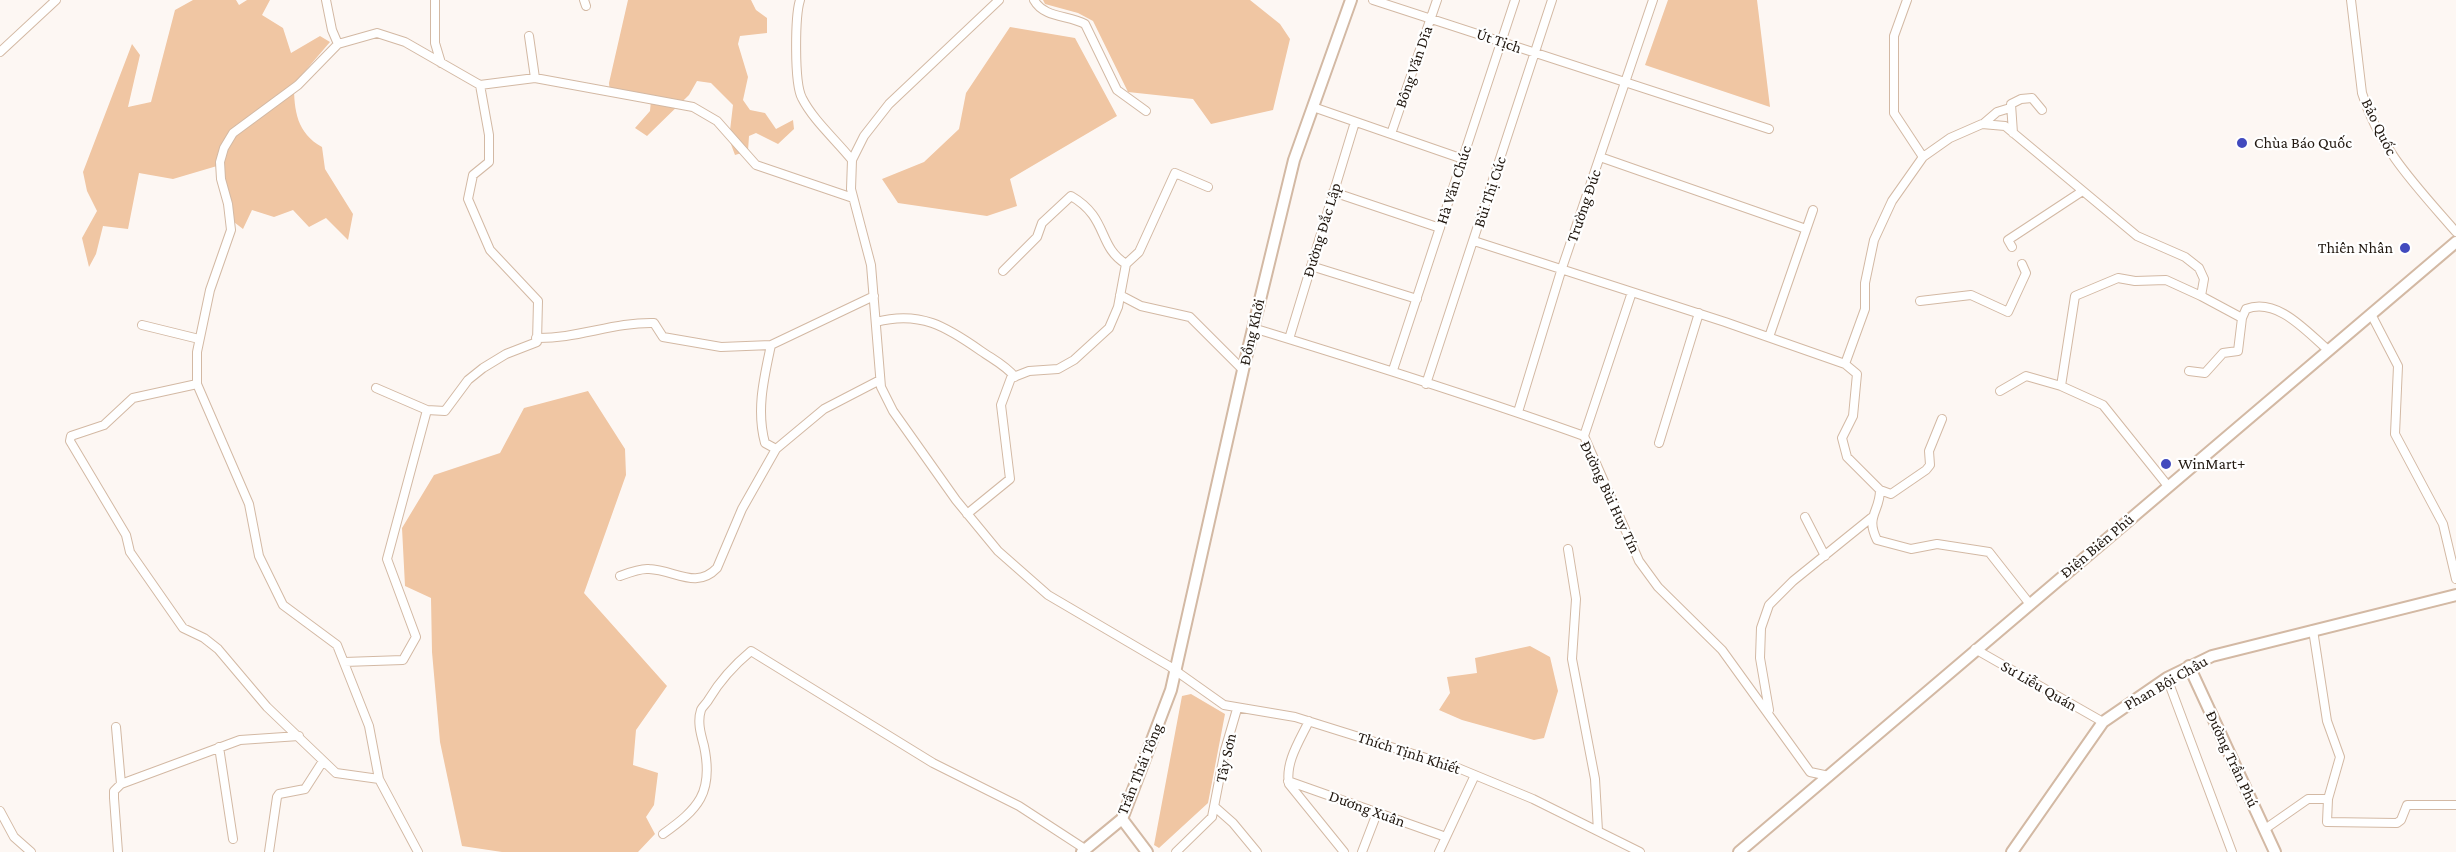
<!DOCTYPE html>
<html>
<head>
<meta charset="utf-8">
<style>
  body { margin:0 }
  canvas { display:block; background:#fdf7f3 }
</style>
</head>
<body>
<canvas width="2456" height="852"></canvas>
<script>
const c = document.querySelector('canvas').getContext('2d');
c.lineJoin = 'round';
function fill(path, color) { c.fillStyle = color; c.fill(path, 'evenodd'); }
function stroke(path, color, width, dash) { c.strokeStyle = color; c.lineWidth = width; c.lineCap = dash ? 'butt' : 'round'; c.setLineDash(dash || []); c.stroke(path); }
function drawText(font, color, halo, rows, align = 'center') {
  c.font = font + ' "Crimson Pro",serif'; c.lineWidth = 4.5; c.setLineDash([]); c.textBaseline = 'middle'; c.strokeStyle = halo; c.fillStyle = color; for (const [text, x, y, turn = 0] of rows) {
    c.save(); c.translate(x, y); c.rotate((+turn || 0) * Math.PI / 180); c.textAlign = isNaN(turn) ? turn : align; if (halo) c.strokeText(text, 0, 0); c.fillText(text, 0, 0); c.restore();
  }
}
fill(new Path2D(`
  M 193,0 L 236,0 L 239,5 L 247,0 L 270,0 L 262,15 L 283,28 L 291,53 L 320,36 L 330,42 L 294,84 C 294,111 297,133 322,147 L 325,169 L 353,214 L 348,240 L 326,218 L 309,227 L 293,210 L 274,217 L 252,210 L 243,229 L 230,219 L 217,166 L 173,179 L 139,173 L 128,229 L 103,226 L 96,254 L 89,267 L 82,238 L 97,211 L 87,191 L 83,172 L 132,44 L 140,55 L 128,107 L 151,102 L 175,10 Z
  M 628,0 L 751,0 L 756,10 L 767,18 L 767,33 L 740,36 L 738,44 L 748,77 L 743,100 L 750,110 L 765,113 L 776,129 L 793,120 L 794,129 L 778,144 L 756,133 L 749,136 L 748,151 L 735,155 L 729,139 L 733,105 L 711,83 L 697,81 L 689,95 L 647,136 L 635,128 L 650,111 L 651,100 L 610,96 L 609,83 Z
  M 1043,0 L 1250,0 L 1280,24 L 1290,39 L 1273,110 L 1211,124 L 1193,99 L 1128,92 L 1093,21 L 1078,13 L 1045,4 Z
  M 1668,0 L 1757,0 L 1770,107 L 1645,65 Z
  M 1010,27 L 1075,38 L 1117,116 L 1010,179 L 1017,206 L 987,216 L 898,203 L 882,179 L 924,162 L 959,129 L 966,93 Z
  M 588,391 L 625,449 L 626,475 L 584,593 L 667,686 L 636,730 L 633,765 L 658,773 L 654,805 L 646,817 L 655,834 L 638,852 L 502,852 L 462,846 L 440,742 L 432,652 L 431,598 L 405,586 L 402,528 L 434,475 L 500,453 L 524,408 Z
  M 1530,646 L 1550,657 L 1558,691 L 1544,738 L 1534,740 L 1462,720 L 1439,710 L 1450,693 L 1447,677 L 1477,673 L 1475,658 Z
  M 1191,694 L 1225,714 L 1208,803 L 1159,848 L 1154,845 L 1182,696 Z`), '#f0c6a3');
const street = new Path2D(`
  M 326,0 L 332,30 L 338,44
  M 435,0 L 435,43 L 441,63
  M 584,0 L 586,6
  M 800,0 C 795,16 794,83 802,98 C 813,120 836,140 852,160
  M 999,0 L 889,104 L 864,136 L 852,160 L 851,189 L 871,265 L 881,387 L 893,411 L 956,500 L 998,551 L 1048,595 L 1169,666 L 1224,705 L 1295,717 L 1458,768 L 1533,799 L 1640,852
  M 1034,0 C 1044,18 1068,15 1085,24 L 1117,90 L 1146,111
  M 1373,0 L 1769,129
  M 1907,0 L 1894,36 L 1894,113 L 1923,157 L 1950,138 L 1982,124 L 2005,126 L 2137,236 L 2185,257 L 2199,268 L 2204,279 L 2201,296 L 2242,318 L 2246,309 C 2277,297 2306,331 2328,350
  M 2351,0 L 2362,93 C 2379,149 2419,189 2456,232
  M 529,36 L 535,78
  M 0,52 L 56,0
  M 1313,107 L 1463,159
  M 1983,124 L 1997,112 L 2010,108
  M 2013,133 L 2011,104 L 2021,99 L 2032,98 L 2042,110
  M 1391,134 L 1437,0
  M 1600,157 L 1806,229
  M 1333,192 L 1440,228
  M 1474,241 L 1725,322 L 1845,364 L 1857,374 L 1853,416 L 1842,438 L 1847,457 L 1880,490 C 1880,512 1865,516 1877,540 L 1911,549 L 1937,544 L 1989,552 L 2029,603
  M 2012,247 L 2008,240 L 2081,192
  M 1311,266 L 1417,299
  M 1003,271 L 1037,237 L 1042,223 L 1071,196 C 1109,218 1097,246 1126,264
  M 1120,295 L 1141,306 L 1190,317 L 1243,370
  M 1920,301 L 1971,295 L 2008,312 L 2026,273 L 2022,264
  M 2371,314 L 2398,366 L 2395,434 L 2443,524 L 2456,579
  M 876,322 C 920,310 947,327 981,351 C 994,360 1005,365 1015,377
  M 142,325 L 199,339
  M 1253,328 C 1364,362 1475,397 1584,436 L 1639,561 L 1658,587 L 1722,650 L 1810,772 L 1829,776
  M 1769,337 L 1813,210
  M 536,338 C 576,339 614,322 654,323 L 663,337 L 721,347 L 771,345 L 874,296
  M 1289,339 L 1355,122
  M 771,345 C 764,378 756,410 765,443 L 776,449
  M 1845,364 L 1865,309 L 1865,283 L 1874,240 L 1892,201 L 1923,157
  M 1393,370 L 1515,0
  M 2189,371 L 2205,373 L 2223,353 L 2238,351 L 2242,318
  M 197,384 L 133,398 L 104,425 L 71,436 L 70,441 L 126,535 L 130,552 L 183,628 L 204,638 L 218,649 L 267,707 L 336,773 L 379,779
  M 1426,384 L 1552,0
  M 2061,386 L 2075,296 L 2118,278 L 2135,281 L 2166,280 L 2201,296
  M 376,388 L 427,410 L 445,411 L 468,380 L 483,368 L 506,354 L 537,342 L 538,301 L 490,250 L 468,199 L 473,175 L 489,162 L 489,135 L 480,85 L 535,78 L 693,107 L 717,121 L 756,165 L 853,198
  M 2000,391 L 2026,376 L 2061,386 L 2103,405 L 2168,486
  M 1518,412 L 1562,268 L 1653,0
  M 1584,436 L 1632,292
  M 1659,443 L 1699,313
  M 1880,490 L 1891,494 L 1926,470 L 1930,465 L 1929,451 L 1942,419
  M 967,514 L 1010,479 L 1001,405 L 1011,378 L 1029,371 L 1058,369 L 1074,360 L 1109,328 L 1118,307 L 1126,264 L 1139,252 L 1175,173 L 1208,187
  M 1805,517 L 1825,556
  M 1568,549 L 1576,599 L 1572,659 L 1595,779 L 1598,831
  M 620,576 C 628,573 640,568 649,569 C 675,570 696,590 717,568 L 742,509 L 776,449 L 824,409 L 880,380
  M 2313,630 L 2327,721 L 2340,757 L 2328,799 L 2327,822 L 2397,823 L 2401,820 L 2407,805 L 2456,805
  M 1975,649 L 2103,722
  M 344,662 L 403,660 L 416,637 L 387,559 L 427,410
  M 2167,678 L 2232,852
  M 1769,710 L 1760,658 L 1761,628 L 1769,605 L 1793,581 L 1871,518
  M 1309,721 C 1300,740 1285,762 1289,784 L 1344,852
  M 116,727 L 121,784
  M 219,747 L 233,839
  M 1288,781 L 1446,837
  M 1216,808 L 1233,823 L 1257,852
  M 0,811 L 14,837 L 31,852
  M 2265,829 L 2308,799 L 2328,799
  M 663,834 C 698,809 714,793 704,746 C 701,735 697,722 701,710 C 702,707 707,703 709,699 C 721,679 733,666 751,651 L 933,763 L 1019,806 L 1085,849
  M 118,852 L 114,798 L 114,791 L 121,784 L 240,740 L 299,736
  M 269,852 L 277,797 L 279,794 L 305,789 L 323,761
  M 418,852 L 379,779 L 369,726 L 337,645 L 283,605 L 259,556 L 249,504 L 197,384 L 197,352 L 210,290 L 231,230 L 228,204 L 221,179 L 220,162 L 224,148 L 233,133 L 298,85 L 338,44 L 377,33 L 405,42 L 480,85
  M 1176,852 L 1212,817 L 1225,750 L 1237,709
  M 1362,852 L 1377,813
  M 1439,852 L 1475,775`);
const secondary = new Path2D(`
  M 2189,666 L 2275,852
  M 1122,819 L 1147,852
  M 1082,852 L 1122,819 L 1171,690 L 1243,370 L 1294,160 L 1351,0
  M 1739,852 L 2456,242
  M 2012,852 L 2103,722 L 2167,678 L 2212,656 L 2456,595`);
stroke(street, '#d3b9a4', 10);
stroke(secondary, '#d3b9a4', 14);
stroke(street, '#fff', 8);
stroke(secondary, '#fff', 10);
for (const [x, y, r, color] of [
  [2242,143,6,"#424abe"],
  [2405,248,6,"#424abe"],
  [2166,464,6,"#424abe"]
]) { const dot = new Path2D(); dot.arc(x, y, r, 0, 2 * Math.PI); c.fillStyle = color; c.fill(dot); stroke(dot, '#fff', 2); }
drawText('16px', '#211810', '#fff', [
  ["Út Tịch",1499,41,19],
  ["Bông Văn Dĩa",1414,67,-71],
  ["Bảo Quốc",2379,127,64],
  ["Hà Văn Chúc",1454,185,-72],
  ["Bùi Thị Cúc",1490,192,-72],
  ["Trường Đúc",1584,206,-71],
  ["Đường Đắc Lập",1322,230,-73],
  ["Đồng Khởi",1252,332,-77],
  ["Đường Bùi Huy Tín",1610,497,65],
  ["Điện Biên Phủ",2097,546,-40],
  ["Phan Bội Châu",2166,683,-30],
  ["Sư Liễu Quán",2039,686,30],
  ["Thích Tịnh Khiết",1409,753,18],
  ["Tây Sơn",1226,758,-78],
  ["Đường Trần Phú",2232,759,65],
  ["Trần Thái Tông",1140,769,-68],
  ["Dương Xuân",1367,809,20]
]);
drawText('16px', '#211810', '#fff', [
  ["Chùa Báo Quốc",2254,143],
  ["Thiên Nhân",2393,248,"right"],
  ["WinMart+",2178,464]
], 'left');
</script>
</body>
</html>
